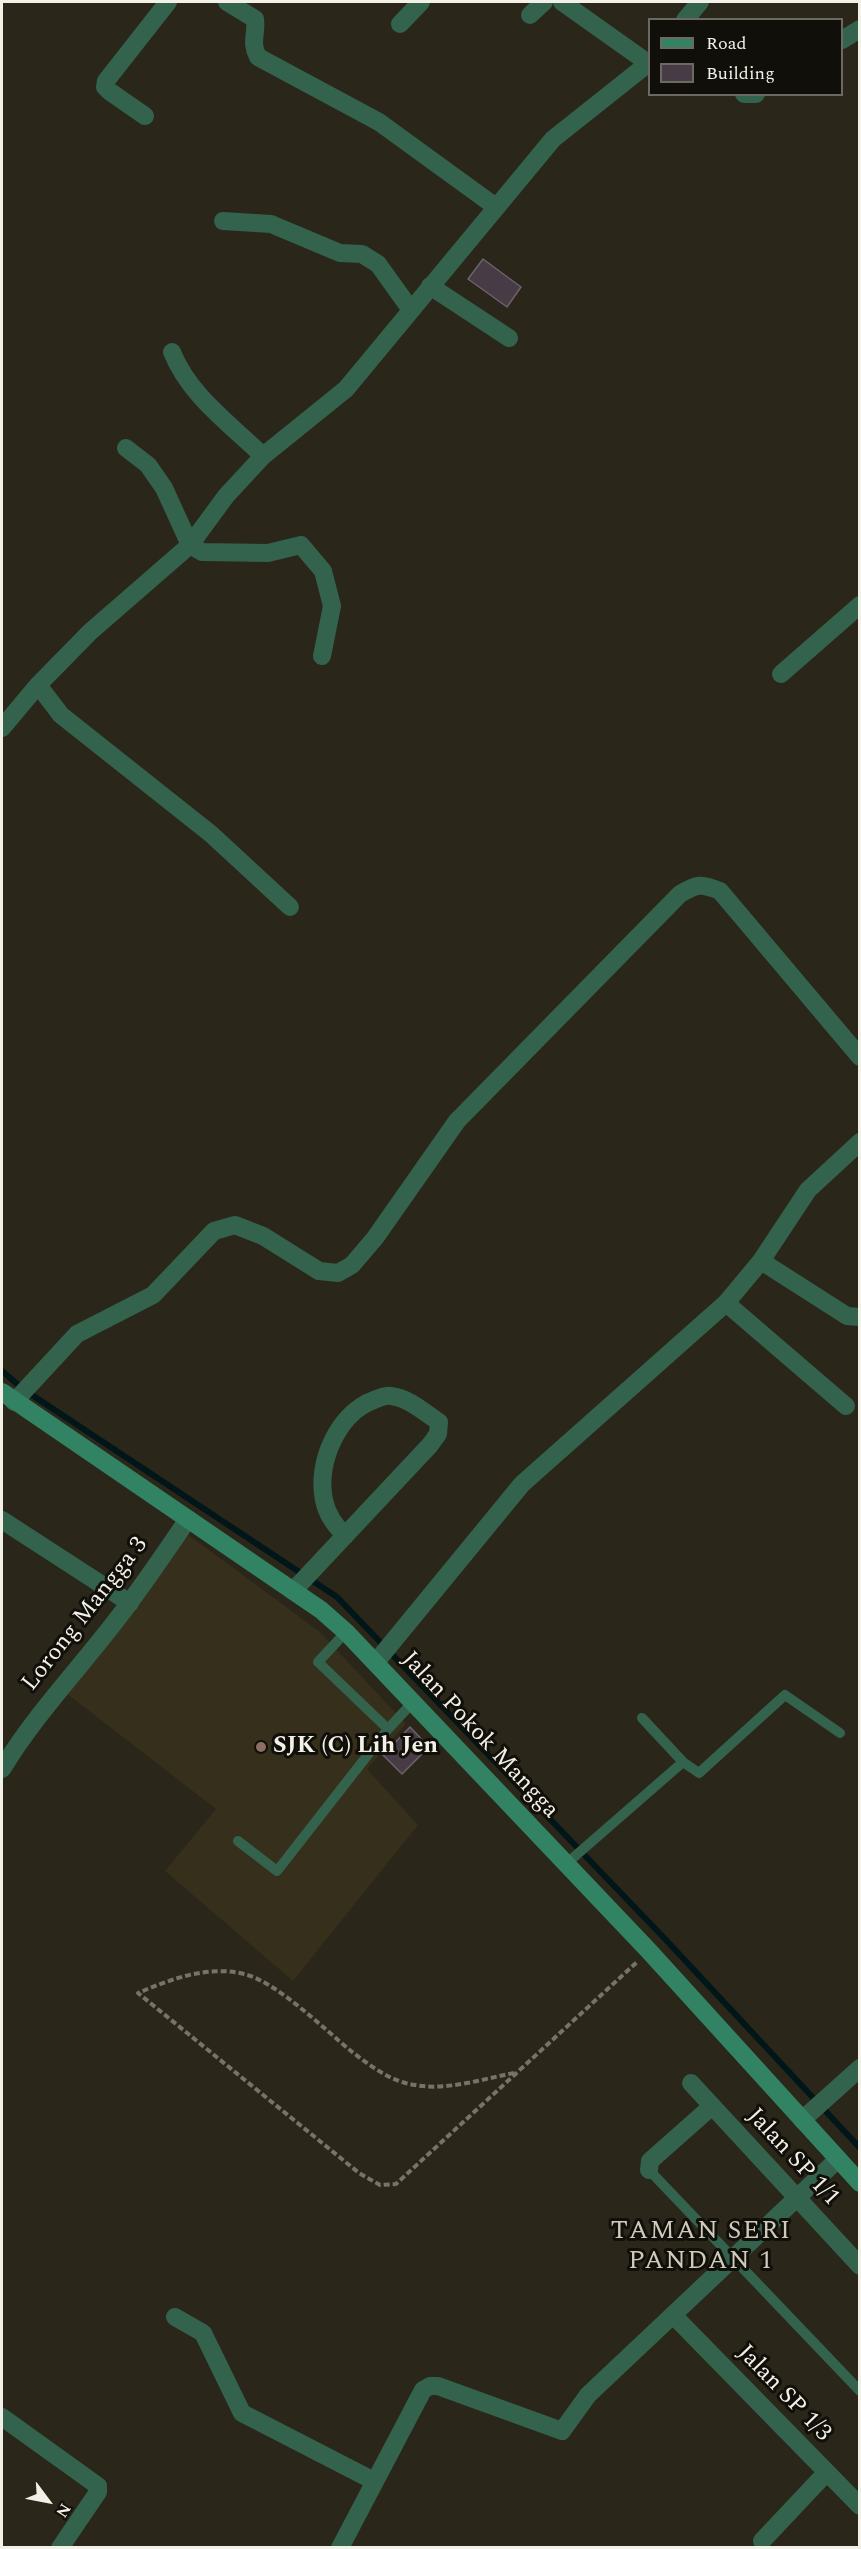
<!DOCTYPE html>
<html>
<head>
<meta charset="utf-8">
<style>
  body { margin:0 }
  #map { position:relative; width:861px; height:2549px; overflow:hidden; background:#2a2619; font-family:Spectral,serif }
  canvas { display:block }
  .frame { position:absolute; inset:0; border:3px solid #f3f0e8; pointer-events:none }
  .legend { position:absolute; left:648px; top:18px; width:195px; height:78px; box-sizing:border-box; background:#110f09; border:2px solid #6b6962; margin:0; padding:8px 10px; list-style:none; font-size:18px; color:#f3f0e8 }
  .legend li { display:flex; align-items:center; gap:12px; height:30px }
  .legend b { width:30px; border:2px solid #6b6962 }
  .north { position:absolute; left:18px; top:2471px; width:60px; height:60px; -webkit-text-stroke:4px #110f09; paint-order:stroke; rotate:122deg; font-size:16px; font-weight:700; line-height:24px; text-align:center; color:#f3f0e8 }
  .north::after { content:''; display:block; margin:auto; width:21px; height:27px; background:#f3f0e8; clip-path:polygon(50% 0,100% 100%,50% 72%,0 100%) }
</style>
</head>
<body>
<div id="map">
<canvas width="861" height="2549"></canvas>
<div class="frame"></div>
<ul class="legend">
<li><b style="height:8px;background:#328363"></b>Road</li>
<li><b style="height:16px;background:#473b45"></b>Building</li>
</ul>
<div class="north">N</div>
</div>
<script>
const c = document.querySelector('canvas').getContext('2d');
c.lineJoin = 'round';
function fill(path, color) { c.fillStyle = color; c.fill(path, 'evenodd'); }
function stroke(path, color, width, dash) { c.strokeStyle = color; c.lineWidth = width; c.lineCap = dash ? 'butt' : 'round'; c.setLineDash(dash || []); c.stroke(path); }
function drawText(font, color, halo, rows, align = 'center') {
  c.font = font + ' Spectral,serif'; c.lineWidth = 6; c.setLineDash([]); c.textBaseline = 'middle'; c.strokeStyle = halo; c.fillStyle = color; for (const [text, x, y, turn = 0] of rows) {
    c.save(); c.translate(x, y); c.rotate((+turn || 0) * Math.PI / 180); c.textAlign = isNaN(turn) ? turn : align; if (halo) c.strokeText(text, 0, 0); c.fillText(text, 0, 0); c.restore();
  }
}
fill(new Path2D(`
  M 186,1533 L 320,1632 L 406,1724 L 367,1769 L 418,1825 L 293,1981 L 165,1871 L 216,1809 L 62,1690 Z`), '#352f1c');
stroke(new Path2D(`
  M 2,1371 L 23,1389 L 337,1597 L 666,1940 L 860,2148`), '#001619', 6);
const building = new Path2D(`
  M 483,259 L 521,287 L 507,307 L 468,279 Z
  M 410,1727 L 429,1747 L 402,1774 L 383,1755 Z`);
fill(building, '#473b45');
stroke(building, '#6e616c', 1.5);
stroke(new Path2D(`
  M 514,2073 C 482,2079 447,2091 415,2085 C 391,2082 369,2065 351,2051 C 324,2029 277,1982 244,1974 C 208,1965 171,1979 138,1993 L 359,2173 L 380,2185 L 396,2184 L 637,1962`), '#767368', 4, [6, 3]);
stroke(new Path2D(`
  M 642,1718 L 683,1762 L 699,1773 L 785,1695 L 840,1733
  M 388,1729 L 413,1702
  M 238,1841 L 277,1871 L 388,1729 L 318,1662 L 346,1632
  M 566,1864 L 683,1762
  M 649,2170 L 860,2391`), '#33624d', 10);
stroke(new Path2D(`
  M 227,2 L 255,19 C 257,35 250,42 258,57 L 379,122 L 496,207
  M 562,2 L 648,63
  M 530,15 L 544,2
  M 685,20 L 700,2
  M 400,24 L 421,2
  M 842,40 L 860,29
  M 744,94 L 756,94
  M 145,116 L 109,91 L 105,87 L 106,81 L 168,2
  M 223,221 L 271,224 L 340,253 L 362,254 L 378,264 L 411,310
  M 430,286 L 509,338
  M 172,352 C 189,395 230,424 263,456
  M 126,448 L 148,465 L 164,488 L 190,545 L 202,552 L 268,553 L 301,545 L 323,571 L 332,606 L 322,656
  M 781,674 L 860,605
  M 38,685 L 61,715 L 211,834 L 290,907
  M 2,728 L 38,685 L 90,632 L 190,545 L 226,496 L 263,456 L 346,389 L 553,139 L 650,62
  M 761,1261 L 847,1316 L 860,1317
  M 726,1303 L 846,1406
  M 14,1402 L 77,1334 L 153,1295 L 214,1231 L 235,1225 L 263,1236 L 319,1271 L 338,1273 L 352,1265 L 375,1238 L 457,1121 L 680,894 C 697,884 701,883 720,891 L 860,1057
  M 2,1520 L 130,1603
  M 293,1591 L 430,1445 L 438,1434 L 439,1422 C 425,1413 409,1398 391,1396 C 386,1395 379,1398 374,1400 C 338,1413 316,1463 324,1500 C 327,1515 335,1525 345,1536
  M 376,1662 L 522,1484 L 726,1303 L 761,1261 L 808,1190 L 860,1142
  M 2,1769 C 40,1707 88,1660 130,1602 C 150,1575 169,1547 188,1519
  M 691,2083 L 860,2266
  M 802,2120 L 860,2068
  M 649,2170 L 650,2161 L 711,2107
  M 673,2315 L 860,2506
  M 175,2317 L 203,2333 L 242,2413 L 374,2481
  M 2,2417 L 98,2486 L 98,2492 L 60,2548
  M 762,2541 L 826,2473
  M 340,2548 L 423,2390 L 430,2386 L 438,2386 L 562,2431 L 588,2395 L 837,2160`), '#33624d', 18);
stroke(new Path2D(`
  M 2,1392 L 321,1610 L 346,1632 L 649,1951 L 860,2183`), '#328363', 18);
for (const [x, y, r, color] of [
  [261,1747,6,"#8d6e63"]
]) { const dot = new Path2D(); dot.arc(x, y, r, 0, 2 * Math.PI); c.fillStyle = color; c.fill(dot); stroke(dot, '#110f09', 2); }
drawText('24px', '#f3f0e8', '#110f09', [
  ["Lorong Mangga 3",86,1615,-52],
  ["Jalan Pokok Mangga",479,1736,47],
  ["Jalan SP 1/1",792,2158,47],
  ["Jalan SP 1/3",783,2394,46]
]);
drawText('bold 24px', '#f3f0e8', '#110f09', [
  ["SJK (C) Lih Jen",273,1747]
], 'left');
c.letterSpacing = '1.5px';
drawText('26px', '#cfcaba', '#110f09', [
  ["TAMAN SERI",701,2233],
  ["PANDAN 1",701,2263]
]);
c.letterSpacing = '0px';
</script>
</body>
</html>
